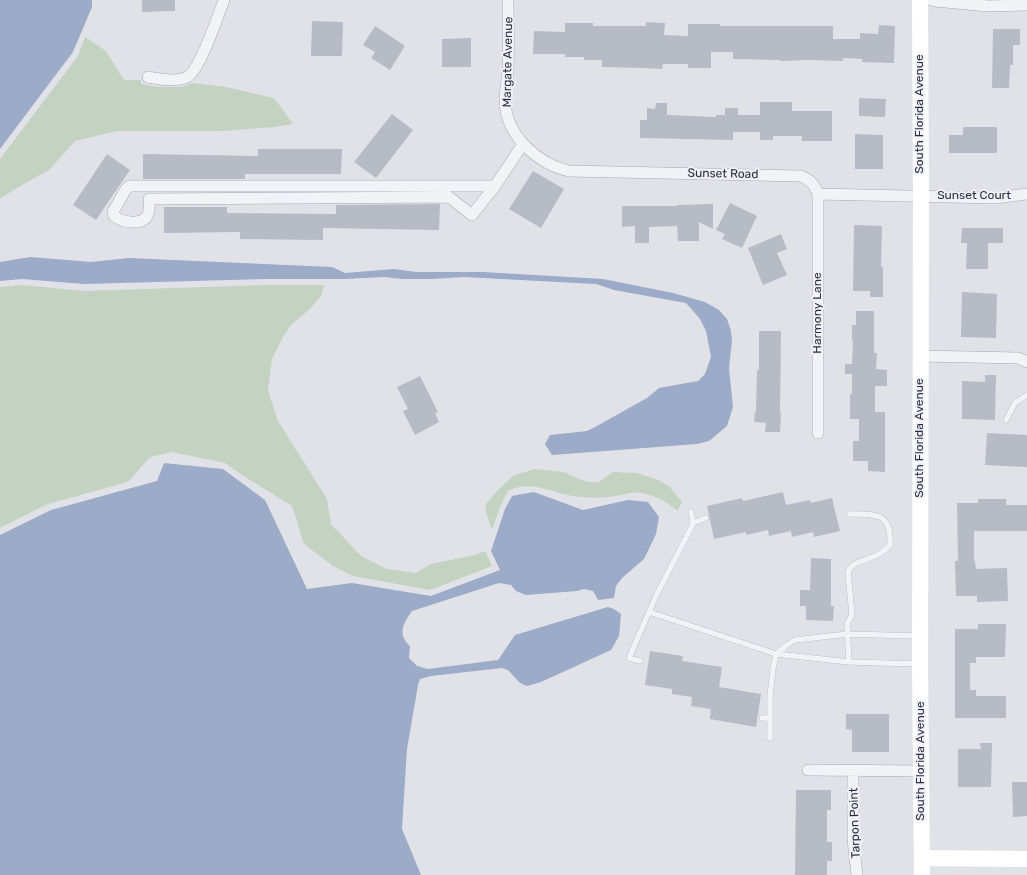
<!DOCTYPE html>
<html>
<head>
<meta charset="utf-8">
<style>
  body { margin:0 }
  canvas { display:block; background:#e0e2e8 }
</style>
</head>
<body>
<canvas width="1027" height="875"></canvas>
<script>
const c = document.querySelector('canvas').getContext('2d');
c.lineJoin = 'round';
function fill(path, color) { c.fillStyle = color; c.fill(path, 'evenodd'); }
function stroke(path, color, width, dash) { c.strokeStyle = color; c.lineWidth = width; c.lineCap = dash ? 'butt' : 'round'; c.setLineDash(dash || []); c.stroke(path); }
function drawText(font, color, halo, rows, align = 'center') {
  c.font = font + ' Rubik,sans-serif'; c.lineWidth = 4; c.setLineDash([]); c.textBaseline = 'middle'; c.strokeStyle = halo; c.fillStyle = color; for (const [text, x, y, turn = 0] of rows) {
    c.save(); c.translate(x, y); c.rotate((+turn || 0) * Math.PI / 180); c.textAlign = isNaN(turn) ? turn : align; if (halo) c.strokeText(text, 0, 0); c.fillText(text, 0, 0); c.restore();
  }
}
fill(new Path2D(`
  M 85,37 L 106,51 L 124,80 L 141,80 L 141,84 L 158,87 L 182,87 L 192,83 L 226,87 L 274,98 L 293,124 L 274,127 L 222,131 L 117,131 L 75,141 L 49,170 L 15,189 L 0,199 L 0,159 L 78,56 Z
  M 22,285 L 84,291 L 266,285 L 324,285 L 321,296 L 311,308 L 291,325 L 284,335 L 272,359 L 268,390 L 278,421 L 327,499 L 331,524 L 361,556 L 387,569 L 416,573 L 431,564 L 475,555 L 485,551 L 492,566 L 430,590 L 353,576 L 333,566 L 304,544 L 292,506 L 242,475 L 225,463 L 172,452 L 150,457 L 129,481 L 124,483 L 48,504 L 0,528 L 0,287 Z
  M 534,469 L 564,472 L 579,479 L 589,482 L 599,482 L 613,472 L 636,473 L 656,479 L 670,487 L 682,502 L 677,512 L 678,511 C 666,502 657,496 642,493 C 631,491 620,496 609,497 C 600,498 590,498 581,497 C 556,496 534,478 508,491 L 500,507 L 492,530 L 486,512 L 486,504 L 499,489 L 513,476 Z`), '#c3d2c1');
fill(new Path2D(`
  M 0,0 L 92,0 L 92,7 L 73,52 L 0,149 Z
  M 30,257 L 91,262 L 129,258 L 332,267 L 345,273 L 394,269 L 416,272 L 483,272 L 603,279 L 673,293 L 705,302 L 719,310 L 727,319 L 731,331 L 732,341 L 729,368 L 733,407 L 727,426 L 709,441 L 697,444 L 552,455 L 545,444 L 550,435 L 587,431 L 595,427 L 647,398 L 659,388 L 698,381 L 705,374 L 711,357 L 706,331 L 700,319 L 686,303 L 614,290 L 596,284 L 464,277 L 432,279 L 403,279 L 384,277 L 343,279 L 266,279 L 84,284 L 22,279 L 0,281 L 0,262 Z
  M 164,463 L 223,469 L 265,500 L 307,589 L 352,583 L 431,596 L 500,570 L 491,551 L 505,509 L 512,496 L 534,492 L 583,510 L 628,500 L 648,502 L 659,517 L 656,534 L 644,559 L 622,578 L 616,586 L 614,598 L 598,600 L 593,591 L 584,589 L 577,591 L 526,595 L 516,591 L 511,585 L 499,583 L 412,611 C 403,624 397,634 410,646 L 409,658 L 417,666 L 428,669 L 498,660 L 515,635 L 608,607 L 614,609 L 621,614 L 619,636 L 611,650 L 541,682 L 527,686 L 520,683 L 508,670 L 502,668 L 431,676 L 420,679 L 418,685 L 407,749 L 402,829 L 421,875 L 0,875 L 0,535 L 51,510 L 157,481 Z`), '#9cabc7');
fill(new Path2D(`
  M 142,0 L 175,0 L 175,11 L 142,12 Z
  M 312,21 L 343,22 L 342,56 L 311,56 Z
  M 646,22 L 665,23 L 664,35 L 688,36 L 688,24 L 720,24 L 720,26 L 833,26 L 833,39 L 860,39 L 860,33 L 878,34 L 879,25 L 895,26 L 894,63 L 862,62 L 862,59 L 843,58 L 843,61 L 808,60 L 780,61 L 780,60 L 733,59 L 733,52 L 711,52 L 711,68 L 688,68 L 688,64 L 663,64 L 662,69 L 644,68 L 602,67 L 602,60 L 584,60 L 584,57 L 565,57 L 565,54 L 533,54 L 534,31 L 565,32 L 565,23 L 593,23 L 593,26 L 646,26 Z
  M 375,26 L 405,46 L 390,70 L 371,58 L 375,52 L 363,45 Z
  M 993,29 L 1020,29 L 1020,45 L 1013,45 L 1013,65 L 1010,65 L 1009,88 L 992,88 Z
  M 471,38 L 471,67 L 442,67 L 442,39 Z
  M 859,98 L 886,99 L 885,117 L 859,116 Z
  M 760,102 L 792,102 L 792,111 L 832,111 L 832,141 L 802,141 L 802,136 L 773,136 L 773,140 L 760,140 L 760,132 L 733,132 L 733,140 L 640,138 L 640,120 L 647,120 L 647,108 L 655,109 L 656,103 L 667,103 L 667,115 L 716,117 L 716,115 L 725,115 L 725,108 L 738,108 L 738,115 L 760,115 Z
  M 392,114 L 413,130 L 376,178 L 354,162 Z
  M 963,127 L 997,127 L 997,153 L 949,153 L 949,135 L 963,135 Z
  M 855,134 L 883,135 L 883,169 L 855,169 Z
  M 258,149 L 342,149 L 341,174 L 245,174 L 245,179 L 143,179 L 143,154 L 258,156 Z
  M 107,154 L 130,170 L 96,220 L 73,205 Z
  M 533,171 L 564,189 L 541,228 L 509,209 Z
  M 730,203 L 757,216 L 742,248 L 722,239 L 725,234 L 716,230 Z
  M 440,204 L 439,230 L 323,228 L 323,240 L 240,239 L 240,232 L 164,233 L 164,207 L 227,207 L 227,213 L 336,214 L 336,205 Z
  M 713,204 L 713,229 L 699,222 L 699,241 L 678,241 L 677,226 L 649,227 L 649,243 L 635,243 L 635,226 L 622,227 L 622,206 L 677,206 L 677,205 Z
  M 854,225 L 882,226 L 881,267 L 883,267 L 883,297 L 870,297 L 870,291 L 853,291 Z
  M 962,228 L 1003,228 L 1003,243 L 988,243 L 988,269 L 966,269 L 967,243 L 961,243 Z
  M 781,234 L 787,249 L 777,253 L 787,275 L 763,285 L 748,248 Z
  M 962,292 L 997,294 L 996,338 L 961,337 Z
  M 856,311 L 874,311 L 874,353 L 877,353 L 876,369 L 887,370 L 887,386 L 875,386 L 875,412 L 885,412 L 885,472 L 868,471 L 868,461 L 853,461 L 853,441 L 859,441 L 859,419 L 850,419 L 850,394 L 852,394 L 852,374 L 845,374 L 845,364 L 852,364 L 853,341 L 852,341 L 852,325 L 856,325 Z
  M 759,331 L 781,331 L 780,413 L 781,413 L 780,432 L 765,432 L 766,423 L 754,422 L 755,412 L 756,412 L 757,370 L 759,370 Z
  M 985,375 L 996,375 L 995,420 L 962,419 L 962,381 L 985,382 Z
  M 420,376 L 438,412 L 435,413 L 439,422 L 415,435 L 403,411 L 408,409 L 397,387 Z
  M 987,433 L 1027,435 L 1027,467 L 985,465 Z
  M 783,492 L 786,505 L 810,500 L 811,503 L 832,498 L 840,531 L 814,537 L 813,532 L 792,537 L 791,531 L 769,536 L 768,530 L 746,535 L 746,532 L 714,539 L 707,506 L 742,498 L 743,501 Z
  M 978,499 L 1006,499 L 1006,505 L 1027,505 L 1027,531 L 974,531 L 974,561 L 975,561 L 976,569 L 1007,568 L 1008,601 L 977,602 L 977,596 L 956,596 L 955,561 L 958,561 L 957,503 L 978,503 Z
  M 811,558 L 831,559 L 831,606 L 834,606 L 833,621 L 806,620 L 806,606 L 800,606 L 800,590 L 810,590 Z
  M 978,624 L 1006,624 L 1005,657 L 976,657 L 976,663 L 970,663 L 970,690 L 976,690 L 976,696 L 1006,696 L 1006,718 L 955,718 L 955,629 L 978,629 Z
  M 650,651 L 683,656 L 682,661 L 722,667 L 719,687 L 761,694 L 756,727 L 710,719 L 711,709 L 691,706 L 692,697 L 672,694 L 672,689 L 645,685 Z
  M 846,714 L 889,714 L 889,752 L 852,752 L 852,730 L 846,729 Z
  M 980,743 L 992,743 L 991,787 L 958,787 L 958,749 L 981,749 Z
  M 1012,782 L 1027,782 L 1027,816 L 1013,817 Z
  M 796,790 L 831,790 L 831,810 L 827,810 L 827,842 L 832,842 L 832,861 L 827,861 L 827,875 L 795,875 Z`), '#b7bbc5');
const lane = new Path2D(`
  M 1006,420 L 1015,403 L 1027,395
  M 849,514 C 875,514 892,512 890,545 C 886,549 882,553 877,555 C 867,561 853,560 848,572 L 852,615 L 848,622 L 847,627 L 849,662
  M 693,523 L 706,518
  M 649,612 L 776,654 L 849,662 L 918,664
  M 640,661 L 629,658 L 656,596 L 691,528 L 693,523 L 691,512
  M 762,718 L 770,718
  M 770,738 L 770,696 L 773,669 L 776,654 L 787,645 L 795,640 L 848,634 L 918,636`);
const street = new Path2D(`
  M 508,0 C 508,23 509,45 508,68 C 508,79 505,90 505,101 C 506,136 538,164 569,171 L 800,176 C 810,179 814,184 818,194 L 995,198 L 1027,194
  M 931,0 L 935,1 L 988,6 L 1027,5
  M 148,77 C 158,79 178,82 187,77 C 200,71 218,15 224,0
  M 495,186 L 472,215 L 449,197 L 149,199 C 149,204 150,210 148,214 C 143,227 122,222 114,216 L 113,212 L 126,189 L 130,186 L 495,186 L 523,144
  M 818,194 L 818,433
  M 920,356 L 1018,358 L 1027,362
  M 808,770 L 921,771
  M 853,770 L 853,839 L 857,875`);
stroke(lane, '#a5a8b2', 6);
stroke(street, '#a5a8b2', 12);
stroke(lane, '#f2f3f7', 5.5);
stroke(street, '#f2f3f7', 11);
stroke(new Path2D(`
  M 920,0 L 921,196 L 920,664 L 922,875
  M 922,858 L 1027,859`), '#fff', 16);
drawText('12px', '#292e3f', '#eff1f6', [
  ["Margate Avenue",508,62,-89],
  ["South Florida Avenue",920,114,-90],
  ["Sunset Road",723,174,1],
  ["Sunset Court",974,196],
  ["Harmony Lane",818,313,-90],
  ["South Florida Avenue",920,438,-90],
  ["South Florida Avenue",921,761,-90],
  ["Tarpon Point",855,823,-92]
]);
</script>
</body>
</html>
